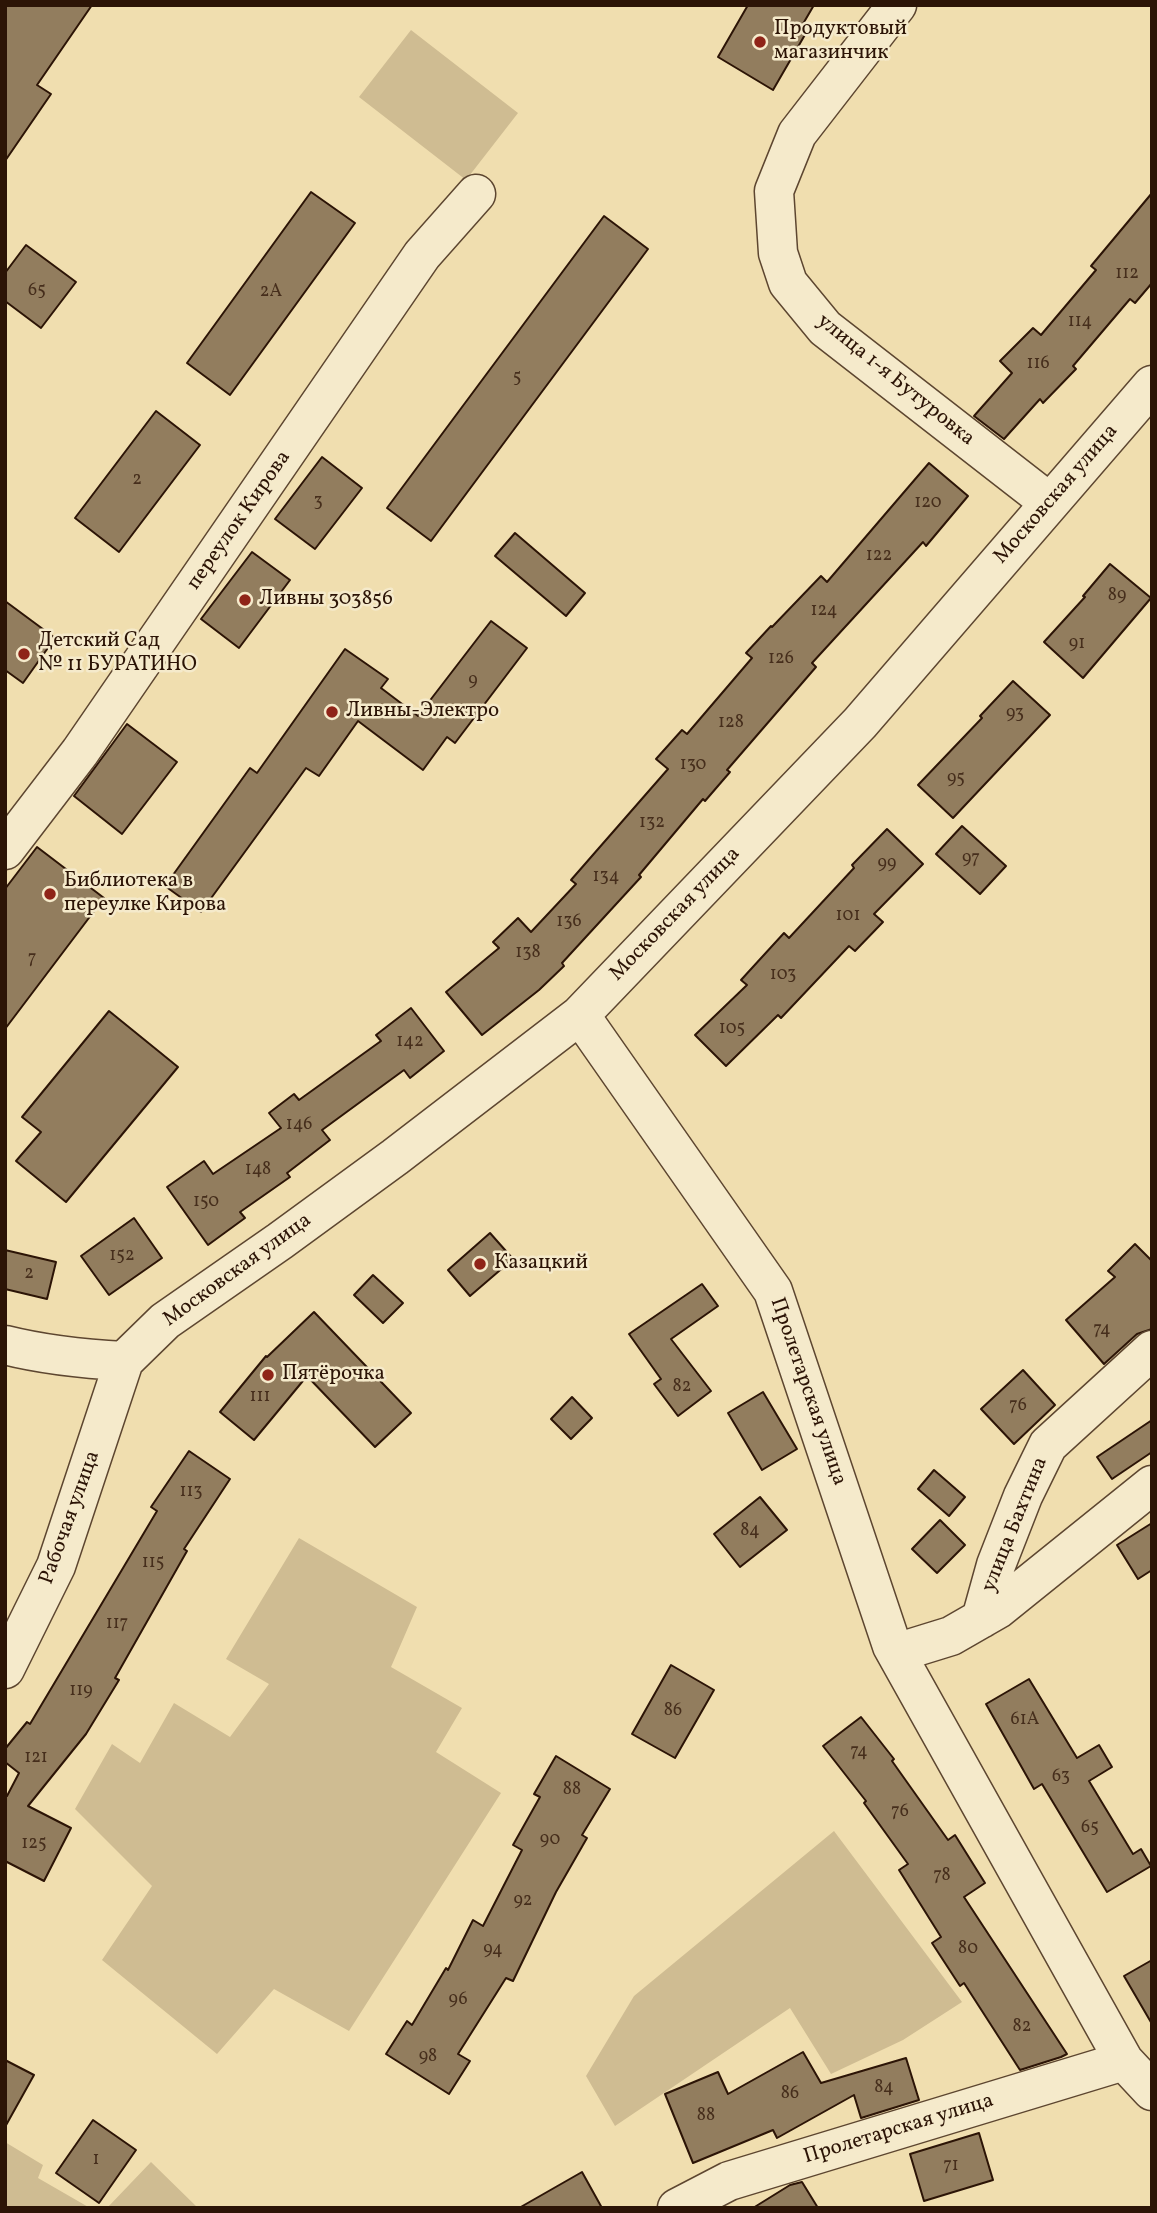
<!DOCTYPE html>
<html>
<head>
<meta charset="utf-8">
<style>
  body { margin:0 }
  #map { position:relative; width:1157px; height:2213px; overflow:hidden; background:#f0deaf; font-family:Vollkorn,serif }
  canvas { display:block }
  .frame { position:absolute; inset:0; border:7px solid #2c1406; pointer-events:none }
</style>
</head>
<body>
<div id="map">
<canvas width="1157" height="2213"></canvas>
<div class="frame"></div>
</div>
<script>
const c = document.querySelector('canvas').getContext('2d');
c.lineJoin = 'round';
function fill(path, color) { c.fillStyle = color; c.fill(path, 'evenodd'); }
function stroke(path, color, width, dash) { c.strokeStyle = color; c.lineWidth = width; c.lineCap = dash ? 'butt' : 'round'; c.setLineDash(dash || []); c.stroke(path); }
function drawText(font, color, halo, rows, align = 'center') {
  c.font = font + ' Vollkorn,serif'; c.lineWidth = 5; c.setLineDash([]); c.textBaseline = 'middle'; c.strokeStyle = halo; c.fillStyle = color; for (const [text, x, y, turn = 0] of rows) {
    c.save(); c.translate(x, y); c.rotate((+turn || 0) * Math.PI / 180); c.textAlign = isNaN(turn) ? turn : align; if (halo) c.strokeText(text, 0, 0); c.fillText(text, 0, 0); c.restore();
  }
}
fill(new Path2D(`
  M 411,30 L 518,113 L 466,180 L 359,97 Z
  M 299,1538 L 417,1607 L 391,1667 L 462,1708 L 436,1752 L 501,1793 L 349,2031 L 274,1989 L 217,2054 L 102,1960 L 152,1886 L 75,1809 L 112,1744 L 140,1763 L 174,1703 L 230,1737 L 269,1684 L 226,1659 Z
  M 834,1831 L 962,2002 L 903,2040 L 831,2074 L 790,2008 L 615,2126 L 586,2076 L 634,1996 Z
  M 5,2142 L 43,2165 L 38,2178 L 90,2208 L 5,2208 Z
  M 151,2162 L 198,2208 L 107,2208 Z`), '#cfbc92');
const building = new Path2D(`
  M 5,5 L 92,5 L 37,85 L 51,94 L 5,161 Z
  M 748,5 L 814,5 L 800,29 L 806,33 L 773,90 L 718,57 Z
  M 311,192 L 355,223 L 230,395 L 187,363 Z
  M 1152,193 L 1152,283 L 1135,303 L 1130,299 L 1073,366 L 1076,369 L 1043,403 L 1040,399 L 1004,439 L 974,416 L 1012,373 L 1000,361 L 1033,328 L 1041,335 L 1096,270 L 1091,266 Z
  M 604,216 L 648,249 L 431,541 L 387,508 Z
  M 26,245 L 76,282 L 41,328 L 5,301 L 5,273 Z
  M 156,411 L 200,445 L 119,552 L 75,518 Z
  M 322,457 L 362,488 L 315,549 L 275,519 Z
  M 929,463 L 968,496 L 926,546 L 923,542 L 812,663 L 816,667 L 727,770 L 730,772 L 705,801 L 703,799 L 639,875 L 641,877 L 562,963 L 564,966 L 539,990 L 482,1035 L 446,992 L 499,948 L 493,942 L 518,918 L 531,932 L 576,884 L 571,880 L 668,769 L 656,759 L 682,730 L 687,734 L 752,658 L 746,653 L 771,626 L 772,627 L 821,576 L 827,582 Z
  M 515,533 L 585,593 L 566,616 L 495,556 Z
  M 252,552 L 290,580 L 239,648 L 201,619 Z
  M 1110,564 L 1151,598 L 1083,678 L 1044,642 L 1085,597 L 1083,596 Z
  M 5,601 L 55,638 L 23,683 L 5,670 Z
  M 491,621 L 527,648 L 455,743 L 447,737 L 423,770 L 358,721 L 319,776 L 306,768 L 201,912 L 165,886 L 250,768 L 257,773 L 345,649 L 388,679 L 381,688 L 418,716 Z
  M 1013,681 L 1050,715 L 953,818 L 918,785 L 982,718 L 980,716 Z
  M 127,724 L 177,762 L 122,834 L 74,796 Z
  M 962,826 L 1006,866 L 980,894 L 936,854 Z
  M 887,829 L 923,864 L 874,914 L 883,922 L 855,951 L 849,946 L 781,1018 L 778,1015 L 726,1066 L 695,1035 L 747,985 L 741,980 L 784,933 L 789,938 L 854,868 L 852,865 Z
  M 37,847 L 104,898 L 5,1029 L 5,889 Z
  M 411,1008 L 444,1051 L 410,1078 L 404,1070 L 322,1130 L 330,1140 L 287,1173 L 290,1177 L 240,1212 L 245,1218 L 208,1245 L 167,1187 L 204,1161 L 213,1174 L 281,1128 L 269,1113 L 294,1094 L 299,1100 L 381,1041 L 376,1035 Z
  M 109,1011 L 178,1067 L 66,1202 L 16,1161 L 41,1132 L 22,1117 Z
  M 134,1218 L 162,1258 L 109,1295 L 81,1256 Z
  M 490,1233 L 513,1259 L 470,1296 L 448,1270 Z
  M 1135,1244 L 1152,1261 L 1152,1329 L 1137,1334 L 1104,1364 L 1066,1320 L 1115,1277 L 1108,1271 Z
  M 5,1250 L 56,1262 L 47,1299 L 5,1289 Z
  M 373,1275 L 403,1303 L 383,1323 L 354,1295 Z
  M 702,1284 L 718,1306 L 671,1339 L 711,1391 L 678,1416 L 654,1384 L 661,1379 L 629,1334 Z
  M 314,1312 L 411,1413 L 375,1447 L 307,1376 L 254,1440 L 220,1412 L 266,1356 L 267,1357 Z
  M 1023,1370 L 1055,1405 L 1014,1444 L 981,1409 Z
  M 763,1392 L 797,1449 L 762,1470 L 728,1413 Z
  M 572,1397 L 592,1418 L 571,1439 L 551,1419 Z
  M 1152,1420 L 1152,1452 L 1112,1479 L 1097,1457 Z
  M 189,1451 L 230,1479 L 184,1549 L 187,1551 L 115,1678 L 119,1680 L 86,1734 L 28,1806 L 71,1828 L 44,1881 L 5,1861 L 5,1795 L 7,1796 L 19,1773 L 5,1762 L 5,1749 L 27,1722 L 30,1724 L 157,1511 L 151,1507 Z
  M 934,1470 L 965,1497 L 949,1516 L 918,1489 Z
  M 760,1497 L 787,1530 L 740,1567 L 714,1534 Z
  M 940,1520 L 965,1545 L 937,1573 L 912,1549 Z
  M 1152,1523 L 1152,1570 L 1138,1579 L 1117,1545 Z
  M 671,1665 L 714,1690 L 675,1758 L 632,1734 Z
  M 1029,1679 L 1077,1758 L 1099,1745 L 1112,1767 L 1089,1781 L 1133,1854 L 1141,1849 L 1151,1866 L 1107,1892 L 1042,1784 L 1034,1789 L 986,1704 Z
  M 861,1717 L 894,1759 L 892,1761 L 948,1840 L 955,1835 L 985,1883 L 964,1897 L 1067,2054 L 1061,2057 L 1020,2070 L 964,1983 L 960,1986 L 932,1943 L 941,1937 L 899,1870 L 908,1864 L 864,1803 L 866,1801 L 823,1746 Z
  M 556,1756 L 610,1789 L 582,1835 L 587,1838 L 556,1892 L 513,1981 L 506,1978 L 458,2054 L 470,2061 L 449,2094 L 386,2054 L 407,2021 L 412,2025 L 446,1968 L 448,1970 L 473,1920 L 483,1926 L 522,1850 L 513,1845 L 540,1797 L 534,1794 Z
  M 1152,1960 L 1152,2024 L 1124,1976 Z
  M 803,2052 L 821,2083 L 906,2058 L 919,2100 L 861,2118 L 854,2095 L 777,2138 L 773,2130 L 693,2163 L 665,2094 L 718,2072 L 728,2094 Z
  M 5,2060 L 34,2075 L 5,2127 Z
  M 93,2120 L 136,2150 L 99,2203 L 56,2173 Z
  M 979,2133 L 993,2180 L 924,2201 L 910,2154 Z
  M 582,2172 L 602,2208 L 519,2208 Z
  M 802,2182 L 818,2208 L 753,2208 L 790,2185 Z`);
fill(building, '#927d5e');
stroke(building, '#2c1406', 2);
const minor = new Path2D(`
  M 897,5 L 797,134 L 774,191 L 778,253 L 788,283 L 825,328 L 1050,503
  M 5,850 L 80,752 L 422,255 L 476,194
  M 580,1015 L 773,1291 L 892,1646 L 1124,2061 L 1152,2091
  M 5,1345 C 45,1355 84,1359 124,1361
  M 981,1619 L 996,1565 L 1023,1496 L 1048,1445 L 1152,1350
  M 896,1653 L 951,1636 L 998,1609 L 1152,1485
  M 5,1669 L 56,1566 L 124,1361 L 165,1321 L 280,1241 L 395,1157 L 580,1015 L 860,723 L 1152,385
  M 677,2208 L 729,2181 L 1124,2061`);
stroke(minor, '#5d4630', 41);
stroke(minor, '#f5eacb', 38);
for (const [x, y, r, color] of [
  [760,42,7,"#8f2418"],
  [245,600,7,"#8f2418"],
  [24,654,7,"#8f2418"],
  [332,712,7,"#8f2418"],
  [50,894,7,"#8f2418"],
  [480,1264,7,"#8f2418"],
  [268,1375,7,"#8f2418"]
]) { const dot = new Path2D(); dot.arc(x, y, r, 0, 2 * Math.PI); c.fillStyle = color; c.fill(dot); stroke(dot, '#f5eacb', 2.5); }
drawText('18px', '#462e1c', null, [
  ["112",1127,275],
  ["65",37,292],
  ["2А",271,293],
  ["114",1080,323],
  ["116",1038,365],
  ["5",517,379],
  ["2",137,481],
  ["3",318,503],
  ["120",928,504],
  ["122",879,557],
  ["89",1117,597],
  ["124",824,612],
  ["91",1077,645],
  ["126",781,660],
  ["9",473,682],
  ["93",1015,715],
  ["128",731,724],
  ["130",693,766],
  ["95",956,780],
  ["132",652,824],
  ["97",971,860],
  ["99",887,865],
  ["134",606,878],
  ["101",848,917],
  ["136",569,923],
  ["138",528,954],
  ["7",32,960],
  ["103",783,976],
  ["105",732,1030],
  ["142",410,1043],
  ["146",299,1126],
  ["148",258,1171],
  ["150",206,1203],
  ["152",122,1257],
  ["2",29,1275],
  ["74",1102,1331],
  ["82",682,1388],
  ["111",260,1398],
  ["76",1018,1407],
  ["113",191,1493],
  ["84",750,1532],
  ["115",153,1564],
  ["117",117,1625],
  ["119",81,1692],
  ["86",673,1712],
  ["61А",1025,1721],
  ["74",859,1753],
  ["121",36,1759],
  ["63",1061,1778],
  ["88",572,1791],
  ["76",900,1813],
  ["65",1090,1829],
  ["90",550,1841],
  ["125",34,1845],
  ["78",942,1877],
  ["92",523,1902],
  ["80",968,1950],
  ["94",493,1951],
  ["96",458,2001],
  ["82",1022,2028],
  ["98",428,2058],
  ["84",884,2089],
  ["86",790,2095],
  ["88",706,2117],
  ["1",96,2161],
  ["71",951,2167]
]);
drawText('21px', '#2c1406', '#f5eacb', [
  ["Продуктовый",774,30],
  ["магазинчик",774,54],
  ["Ливны 303856",259,600],
  ["Детский Сад",38,642],
  ["№ 11 БУРАТИНО",38,666],
  ["Ливны-Электро",346,712],
  ["Библиотека в",64,882],
  ["переулке Кирова",64,906],
  ["Казацкий",494,1264],
  ["Пятёрочка",282,1375]
], 'left');
drawText('21px', '#2c1406', '#f5eacb', [
  ["улица 1-я Бутуровка",895,381,39],
  ["Московская улица",1057,495,-49],
  ["переулок Кирова",240,521,-55],
  ["Московская улица",676,915,-46],
  ["Московская улица",238,1271,-36],
  ["Пролетарская улица",807,1392,71],
  ["Рабочая улица",71,1518,-70],
  ["улица Бахтина",1016,1525,-68],
  ["Пролетарская улица",899,2130,-17]
]);
</script>
</body>
</html>
